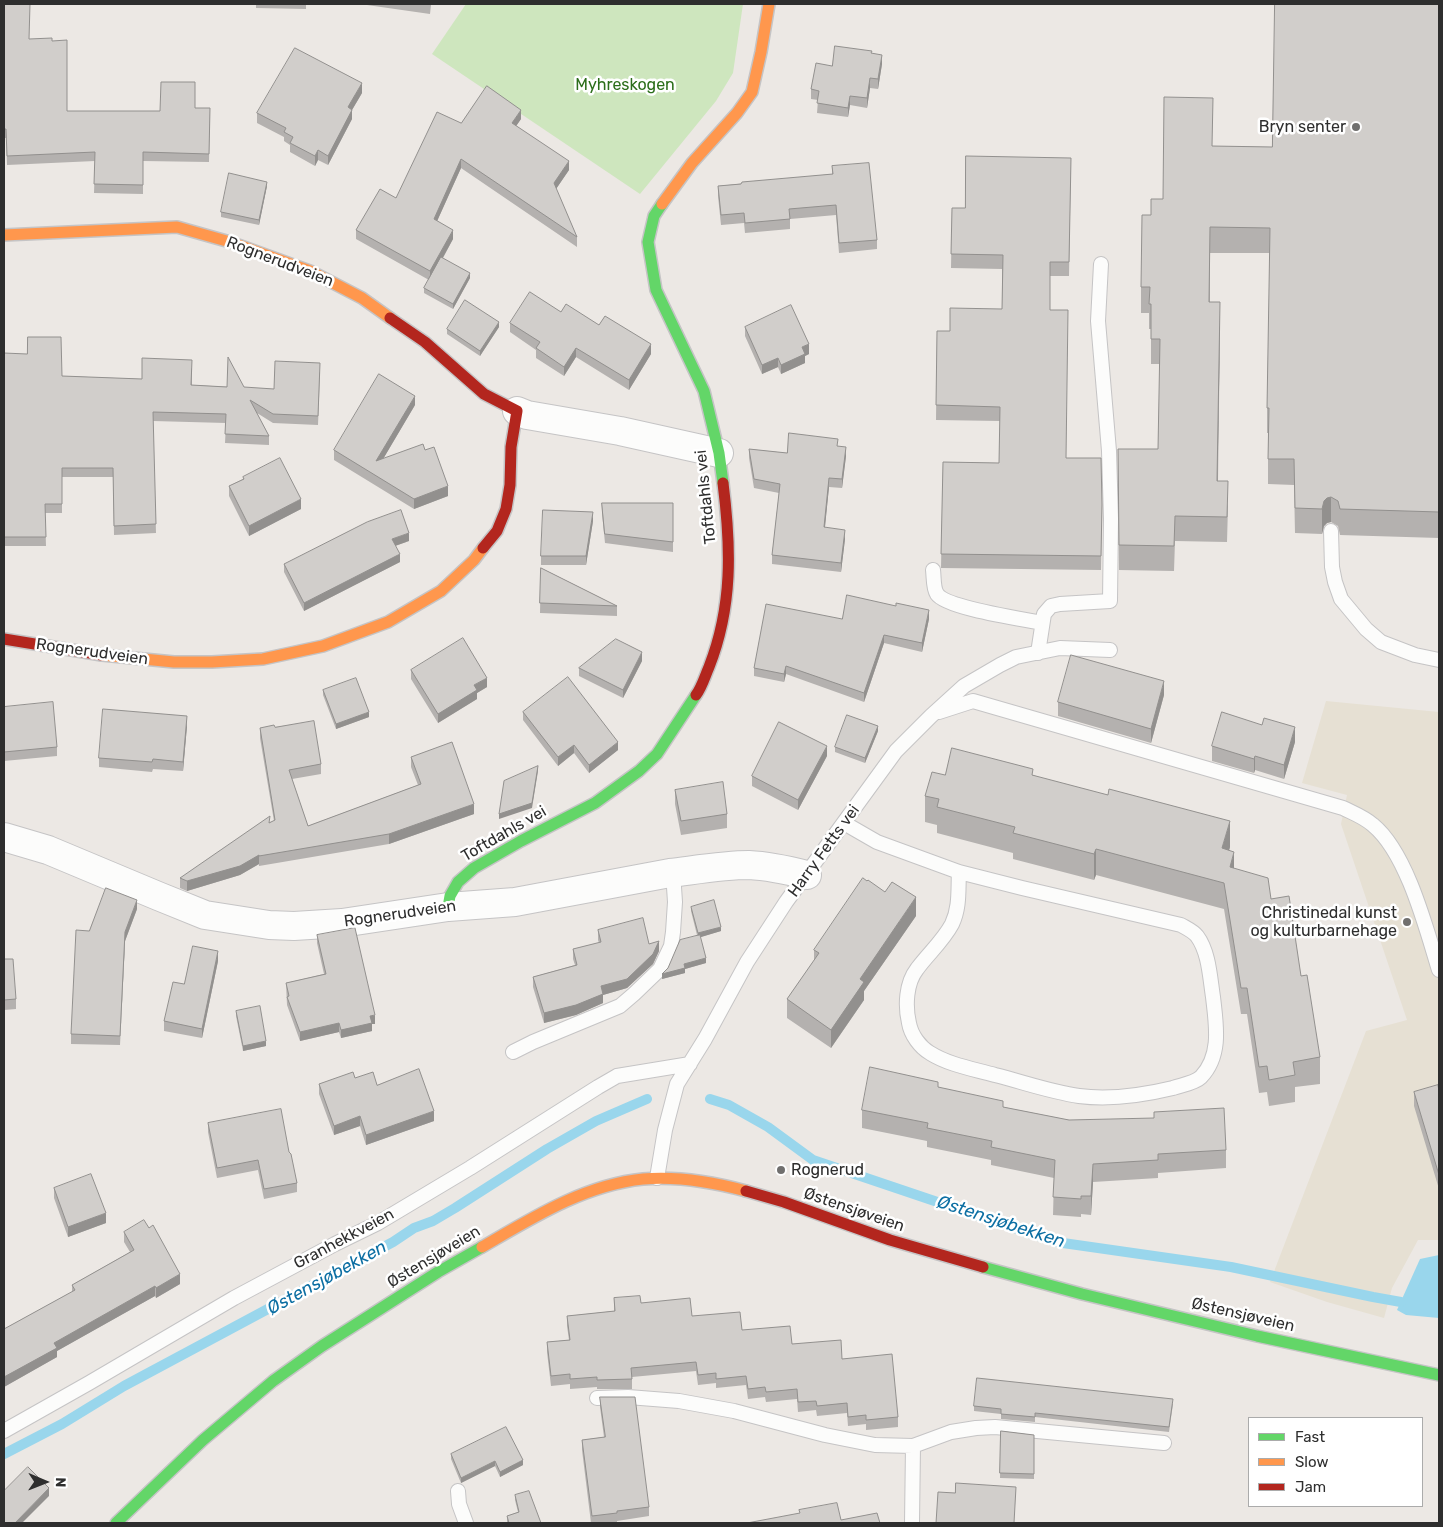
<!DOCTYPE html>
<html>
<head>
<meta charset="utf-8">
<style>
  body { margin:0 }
  #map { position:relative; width:1443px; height:1527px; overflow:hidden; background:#ece8e4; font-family:Rubik,sans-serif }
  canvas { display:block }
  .frame { position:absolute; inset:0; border:5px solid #2e2e2e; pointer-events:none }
  .legend { position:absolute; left:1248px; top:1417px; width:175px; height:90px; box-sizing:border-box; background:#fff; border:1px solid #ababab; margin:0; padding:6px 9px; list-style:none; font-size:15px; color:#2e2e2e }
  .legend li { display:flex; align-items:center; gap:10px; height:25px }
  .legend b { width:25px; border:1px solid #ababab }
  .north { position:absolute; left:20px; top:1457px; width:50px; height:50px; -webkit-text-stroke:4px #fff; paint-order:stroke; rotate:91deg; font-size:14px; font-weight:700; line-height:20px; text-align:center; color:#2e2e2e }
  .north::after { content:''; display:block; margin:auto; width:18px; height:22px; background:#2e2e2e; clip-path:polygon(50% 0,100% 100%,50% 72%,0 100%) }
</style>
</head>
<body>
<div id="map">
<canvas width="1443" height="1527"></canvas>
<div class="frame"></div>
<ul class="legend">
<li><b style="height:6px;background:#63d668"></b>Fast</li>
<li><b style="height:6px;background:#ff974d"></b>Slow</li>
<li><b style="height:6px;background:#b3261e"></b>Jam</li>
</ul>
<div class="north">N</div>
</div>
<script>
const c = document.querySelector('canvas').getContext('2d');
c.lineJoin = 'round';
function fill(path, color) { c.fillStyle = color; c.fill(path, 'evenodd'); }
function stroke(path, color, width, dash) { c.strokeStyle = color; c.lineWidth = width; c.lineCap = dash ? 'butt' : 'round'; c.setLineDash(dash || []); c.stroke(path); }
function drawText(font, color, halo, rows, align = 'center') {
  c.font = font + ' Rubik,sans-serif'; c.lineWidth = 5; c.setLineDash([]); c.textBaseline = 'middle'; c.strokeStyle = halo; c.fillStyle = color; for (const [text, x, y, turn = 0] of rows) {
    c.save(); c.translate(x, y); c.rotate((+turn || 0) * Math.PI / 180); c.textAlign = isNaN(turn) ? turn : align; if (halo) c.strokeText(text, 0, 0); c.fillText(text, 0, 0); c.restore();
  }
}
fill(new Path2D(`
  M 1326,701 L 1439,712 L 1439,1240 L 1418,1240 L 1392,1288 L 1384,1318 L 1327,1302 L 1270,1282 L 1366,1031 L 1407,1020 L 1341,824 L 1347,795 L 1302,783 Z`), '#e6e0d3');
fill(new Path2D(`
  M 466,4 L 743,4 L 733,73 L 716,101 L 640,194 L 432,54 Z`), '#cee6be');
fill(new Path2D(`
  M 1439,1255 L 1439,1318 L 1406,1315 L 1397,1310 L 1420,1259 Z`), '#99d6ec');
stroke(new Path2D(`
  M 710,1099 L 729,1105 L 768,1127 L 813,1160 L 1056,1242 L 1231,1267 L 1373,1297 L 1401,1302
  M 4,1454 L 62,1424 L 124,1386 L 393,1242 L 414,1228 L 433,1221 L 455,1208 L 547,1149 L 596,1121 L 647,1099`), '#99d6ec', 10);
const lane = new Path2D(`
  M 1331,531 L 1332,567 L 1335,582 L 1341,599 L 1366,629 L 1381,642 L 1415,655 L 1439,660
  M 933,570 C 934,577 933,588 937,594 C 946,608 1023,619 1042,623
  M 1038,653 L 1044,614 L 1051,606 L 1060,604 L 1110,601 L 1111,519 L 1109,451 L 1098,321 L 1101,264
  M 939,712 L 973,701 L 1343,808 C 1353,813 1364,817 1373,825 C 1407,853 1426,928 1439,970
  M 844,823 L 877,842 L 959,872 L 1022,888 L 1181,925 C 1186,928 1193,931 1197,936 C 1209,952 1210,978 1213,997 C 1216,1024 1222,1055 1201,1077 C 1195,1083 1182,1085 1173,1088 C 1144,1095 1110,1100 1079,1096 C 1051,1092 1023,1082 995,1075 C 974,1069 949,1065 930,1053 C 920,1047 911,1035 909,1023 C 905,1006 906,983 917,969 C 928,954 943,941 952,924 C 960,907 958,890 959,872
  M 513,1052 L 533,1042 L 620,1006 L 634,994 L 660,969 L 671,946 L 673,932 L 675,902 L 674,887 L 670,873
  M 657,1178 L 665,1130 L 677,1084 L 705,1039 L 747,962 L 786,902 L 896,751 L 931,716 L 964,686 L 1000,665 L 1016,657 L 1060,648 L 1110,650
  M 597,1398 L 628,1397 L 679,1401 L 734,1411 L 825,1435 L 875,1445 L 913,1446 L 951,1432 L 976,1428 L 995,1427 L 1164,1443
  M 4,1431 L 89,1383 L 234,1298 L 335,1244 L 378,1223 L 470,1168 L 598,1087 L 617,1076 L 690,1064
  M 458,1491 L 459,1504 L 466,1523
  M 912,1523 L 913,1446`);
const street = new Path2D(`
  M 517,411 L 527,415 L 620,431 L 719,453
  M 4,837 L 48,850 L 158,896 L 205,915 L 269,925 L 294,926 L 342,923 L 448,907 L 515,902 L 670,873 C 695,870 724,865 749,865 C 769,866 787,870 807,875`);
const fast = new Path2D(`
  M 662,204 L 654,216 L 648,242 L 656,290 L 704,391 L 719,453 L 723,483
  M 448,907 L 450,896 L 458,882 L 474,868 L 521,841 L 595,803 L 639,771 L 657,754 L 696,695
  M 983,1267 L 1082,1294 L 1257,1336 L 1439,1375
  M 116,1523 L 203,1440 L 273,1381 L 322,1346 L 438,1272 L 482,1247`);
const slow = new Path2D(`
  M 662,204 L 692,163 L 737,113 L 752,92 L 761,52 L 769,4
  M 4,235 L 177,227 L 230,242 L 310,271 L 362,298 L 390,318
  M 102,655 L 174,662 L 212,662 L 263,659 L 323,646 L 388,622 L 441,591 L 474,560 L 483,548
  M 482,1247 C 532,1218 584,1185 643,1179 C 678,1176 713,1182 746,1191`);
const jam = new Path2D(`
  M 390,318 L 425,342 L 484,394 L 517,411 L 511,447 L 510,485 L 506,509 L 497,531 L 483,548
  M 4,639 L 102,655
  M 696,695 C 702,687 705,676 709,667 C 733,606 731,547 723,483
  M 746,1191 L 784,1202 L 890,1240 L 983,1267`);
stroke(lane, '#c5c4c5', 16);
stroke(street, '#c5c4c5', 30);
stroke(fast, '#c5c4c5', 14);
stroke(slow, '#c5c4c5', 14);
stroke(jam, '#c5c4c5', 14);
stroke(lane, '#fcfcfb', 14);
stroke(street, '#fcfcfb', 28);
stroke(fast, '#63d668', 11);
stroke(slow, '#ff974d', 11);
stroke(jam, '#b3261e', 11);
fill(new Path2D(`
  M 4,4 L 29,39 L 52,41 L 67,111 L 160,111 L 195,108 L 210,108 L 209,162 L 143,161 L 143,194 L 94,193 L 95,161 L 7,165 L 6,138 L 4,138 Z
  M 256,4 L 306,4 L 306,9 L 256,8 Z
  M 360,4 L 435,4 L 435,5 L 431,5 L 430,14 Z
  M 1439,4 L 1439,538 L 1340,535 L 1338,526 L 1331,522 L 1327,523 L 1324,526 L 1322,534 L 1295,533 L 1294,485 L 1268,484 L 1268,433 L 1267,433 L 1267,408 L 1270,253 L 1210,253 L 1210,302 L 1220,328 L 1218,481 L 1228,506 L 1227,542 L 1175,541 L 1174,571 L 1119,570 L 1118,449 L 1158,449 L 1160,364 L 1151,364 L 1151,329 L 1149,329 L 1149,313 L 1141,313 L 1141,287 L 1151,215 L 1163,199 L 1212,146 L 1272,147 Z
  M 872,53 L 882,64 L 878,89 L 870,88 L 867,108 L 850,105 L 848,117 L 817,113 L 818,100 L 811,99 L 811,89 L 832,66 Z
  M 362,93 L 352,110 L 352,119 L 328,165 L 318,160 L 315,166 L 290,152 L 290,145 L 284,141 L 284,137 L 257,123 L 257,113 Z
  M 521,119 L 516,126 L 569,170 L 556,189 L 577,237 L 577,247 L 461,168 L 437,221 L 453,239 L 443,258 L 470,278 L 453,309 L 424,293 L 424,288 L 429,280 L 356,239 L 356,230 L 396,198 L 461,123 Z
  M 1071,158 L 1069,276 L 1050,276 L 1050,310 L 1066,458 L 1102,505 L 1101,570 L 941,568 L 943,462 L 999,463 L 1000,421 L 936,420 L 937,331 L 950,331 L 1002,309 L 1002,269 L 951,268 L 952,208 L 965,208 Z
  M 832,166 L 877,240 L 877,249 L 839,253 L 836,215 L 790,219 L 790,229 L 745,233 L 744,223 L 721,225 L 718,196 L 718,186 L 832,174 Z
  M 267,186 L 259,225 L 221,217 L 221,212 Z
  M 561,312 L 599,325 L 651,354 L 629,390 L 576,357 L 564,376 L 536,358 L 536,350 L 510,332 L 510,323 Z
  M 499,327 L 480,356 L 447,334 L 447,329 Z
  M 745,327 L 809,354 L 805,356 L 805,363 L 781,374 L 778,367 L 762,374 L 745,336 Z
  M 4,353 L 62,376 L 142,379 L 192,368 L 192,385 L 274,389 L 320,372 L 318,425 L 273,423 L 257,413 L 269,436 L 269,445 L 225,443 L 226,423 L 153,421 L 156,533 L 114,535 L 113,477 L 62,477 L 62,513 L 45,513 L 46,546 L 4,546 Z
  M 415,405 L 383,459 L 425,450 L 448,496 L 414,509 L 334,460 L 334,450 Z
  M 838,446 L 846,456 L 842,488 L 829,487 L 825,527 L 845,539 L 841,572 L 772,564 L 772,555 L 779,493 L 754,488 L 749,458 L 749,449 L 787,453 Z
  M 243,477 L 301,509 L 249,536 L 229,496 L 229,486 L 243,479 Z
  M 602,503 L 673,503 L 673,552 L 605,543 L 602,513 Z
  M 593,521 L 586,565 L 541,565 L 541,556 Z
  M 409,541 L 395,546 L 400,562 L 304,611 L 284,572 L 284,564 Z
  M 541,568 L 617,606 L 617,616 L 540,613 Z
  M 842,619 L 929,619 L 922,652 L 884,643 L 864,702 L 786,674 L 784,682 L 754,676 L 754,668 Z
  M 642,661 L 623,698 L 579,676 L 579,668 Z
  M 411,670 L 487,687 L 477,693 L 477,699 L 438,723 L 411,679 Z
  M 323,690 L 369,717 L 336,729 L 323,695 Z
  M 1164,695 L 1151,743 L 1058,716 L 1058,702 Z
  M 4,707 L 57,747 L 57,756 L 4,761 Z
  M 523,712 L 618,750 L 589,773 L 574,753 L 558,766 L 523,720 Z
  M 187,726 L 183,771 L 153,769 L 152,772 L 99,767 L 99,758 Z
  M 275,727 L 321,764 L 321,774 L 292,779 L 308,826 L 418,785 L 411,767 L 411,757 L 474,814 L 389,844 L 259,866 L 259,864 L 240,875 L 187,891 L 180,888 L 180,878 L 270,822 L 274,821 L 260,738 L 260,728 Z
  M 878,731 L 865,763 L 835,752 L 835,747 Z
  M 1295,742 L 1284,779 L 1255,770 L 1254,773 L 1212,761 L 1212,746 Z
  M 827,756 L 798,810 L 752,786 L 752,776 Z
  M 945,775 L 1033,775 L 1230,847 L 1229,850 L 1234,868 L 1271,899 L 1301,976 L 1320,1057 L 1320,1084 L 1295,1087 L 1295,1102 L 1269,1106 L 1267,1092 L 1259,1093 L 1247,1014 L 1241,1014 L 1224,909 L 1096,875 L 1094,880 L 1013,859 L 1013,853 L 937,833 L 937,825 L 925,822 L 925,796 Z
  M 675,790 L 727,814 L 727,828 L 681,835 L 675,804 Z
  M 691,907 L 721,931 L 700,937 L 706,963 L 685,969 L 685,973 L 662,979 L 697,935 L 691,911 Z
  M 137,909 L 125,941 L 120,1045 L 71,1044 L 71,1034 L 89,931 Z
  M 916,916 L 864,991 L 864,1000 L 831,1048 L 787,1018 L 787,999 L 814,961 L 814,950 Z
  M 598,930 L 649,944 L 659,951 L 653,964 L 627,988 L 603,995 L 603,1003 L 576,1015 L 544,1023 L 533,987 L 533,977 L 575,965 L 573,959 L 573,949 L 599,943 L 598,940 Z
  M 317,935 L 375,1024 L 372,1024 L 372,1031 L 341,1038 L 339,1032 L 300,1041 L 287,1005 L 286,983 L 324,974 L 317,943 Z
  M 4,959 L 16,999 L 16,1009 L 4,1010 Z
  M 218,961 L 202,1038 L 164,1031 L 164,1021 L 184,984 Z
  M 236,1011 L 266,1046 L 243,1051 L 236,1016 Z
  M 355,1078 L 377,1085 L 434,1121 L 366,1145 L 360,1126 L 334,1135 L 319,1094 L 319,1084 Z
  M 938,1087 L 1003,1107 L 1069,1120 L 1226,1150 L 1226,1168 L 1158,1173 L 1158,1178 L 1093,1182 L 1091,1215 L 1081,1214 L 1081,1217 L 1053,1215 L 1054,1178 L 991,1165 L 991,1160 L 927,1147 L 927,1141 L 862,1128 L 862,1110 Z
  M 1439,1091 L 1439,1189 L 1414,1106 L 1414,1092 Z
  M 208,1123 L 289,1152 L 297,1183 L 297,1192 L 264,1199 L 258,1170 L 217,1178 L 208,1132 Z
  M 54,1188 L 106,1223 L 68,1237 L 54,1198 Z
  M 124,1232 L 180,1284 L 156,1298 L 155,1296 L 57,1351 L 57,1357 L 4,1387 L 4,1329 L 72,1292 L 72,1285 L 130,1252 L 124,1242 Z
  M 614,1298 L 641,1303 L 692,1316 L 842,1359 L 898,1417 L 898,1427 L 866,1430 L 866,1424 L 848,1426 L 847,1413 L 817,1416 L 816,1410 L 798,1412 L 797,1399 L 766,1402 L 765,1397 L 748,1399 L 746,1385 L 716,1388 L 716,1383 L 698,1385 L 696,1371 L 632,1377 L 632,1389 L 597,1389 L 597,1387 L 570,1389 L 570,1384 L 551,1386 L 547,1352 L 547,1342 L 569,1340 L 567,1326 L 567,1316 L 614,1311 Z
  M 600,1397 L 649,1507 L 649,1516 L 617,1521 L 617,1522 L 611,1523 L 591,1523 L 582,1450 L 582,1440 L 604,1437 L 600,1407 Z
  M 1173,1404 L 1169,1432 L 1035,1417 L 1035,1422 L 1001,1419 L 1001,1414 L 974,1411 L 974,1406 Z
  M 1001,1431 L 1034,1435 L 1034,1479 L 1000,1478 Z
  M 451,1454 L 523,1465 L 500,1477 L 495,1466 L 461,1483 L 451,1459 Z
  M 515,1495 L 541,1523 L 507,1523 L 507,1516 L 518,1512 L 515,1500 Z`), '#b4b1af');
fill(new Path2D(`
  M 882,55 L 882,64 L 878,89 L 878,79 Z
  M 870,78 L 870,88 L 867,108 L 867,98 Z
  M 362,83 L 362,93 L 352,110 L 352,119 L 328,165 L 328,156 L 348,107 Z
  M 850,96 L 850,105 L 848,117 L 848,108 Z
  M 521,110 L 521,119 L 512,132 L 512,123 Z
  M 318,150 L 318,160 L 315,166 L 315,156 Z
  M 461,159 L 461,168 L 434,228 L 434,219 Z
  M 569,161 L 569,170 L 554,192 L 554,183 Z
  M 267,182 L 267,186 L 259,225 L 259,220 Z
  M 453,230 L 453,239 L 430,281 L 430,271 Z
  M 470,273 L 470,278 L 453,309 L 453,304 Z
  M 1220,302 L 1220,328 L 1217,506 L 1217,481 Z
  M 499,322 L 499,327 L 480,356 L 480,351 Z
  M 651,344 L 651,354 L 629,390 L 629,380 Z
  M 809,344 L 809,354 L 805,356 L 805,363 L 781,374 L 781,365 L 802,347 Z
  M 576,348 L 576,357 L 564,376 L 564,367 Z
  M 778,358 L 778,367 L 762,374 L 762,365 Z
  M 415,396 L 415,405 L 376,471 L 376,461 Z
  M 846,447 L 846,456 L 842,488 L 842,479 Z
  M 829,478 L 829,487 L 824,536 L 824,527 Z
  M 448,486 L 448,496 L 414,509 L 414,499 Z
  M 1331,497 L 1331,522 L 1327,523 L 1324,526 L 1322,534 L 1322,509 L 1324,501 L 1327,498 Z
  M 301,499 L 301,509 L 249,536 L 249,526 Z
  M 593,512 L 593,521 L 586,565 L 586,556 Z
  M 845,530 L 845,539 L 841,572 L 841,563 Z
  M 409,533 L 409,541 L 392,547 L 392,539 Z
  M 400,554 L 400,562 L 304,611 L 304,603 Z
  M 929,610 L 929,619 L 922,652 L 922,643 Z
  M 884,635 L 884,643 L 864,702 L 864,693 Z
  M 642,652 L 642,661 L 623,698 L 623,690 Z
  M 786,666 L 786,674 L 784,682 L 784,674 Z
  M 487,678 L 487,687 L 477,693 L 477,699 L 438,723 L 438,714 L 474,685 Z
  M 1164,681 L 1164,695 L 1151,743 L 1151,729 Z
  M 369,712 L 369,717 L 336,729 L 336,724 Z
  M 187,716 L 187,726 L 183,771 L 183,762 Z
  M 878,726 L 878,731 L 865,763 L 865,758 Z
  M 1295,727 L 1295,742 L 1284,779 L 1284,765 Z
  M 618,742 L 618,750 L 589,773 L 589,765 Z
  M 574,745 L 574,753 L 558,766 L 558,757 Z
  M 827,746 L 827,756 L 798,810 L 798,800 Z
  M 1255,756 L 1255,770 L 1254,773 L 1254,759 Z
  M 538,766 L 538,771 L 532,808 L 499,819 L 499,814 Z
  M 474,804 L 474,814 L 389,844 L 389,834 Z
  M 1230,821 L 1230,847 L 1222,875 L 1222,848 Z
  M 1096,849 L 1096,875 L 1094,880 L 1094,854 Z
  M 1234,852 L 1234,878 L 1230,867 Z
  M 259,855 L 259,864 L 240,875 L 187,891 L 187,881 Z
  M 916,897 L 916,916 L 864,991 L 864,1000 L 831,1048 L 831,1030 L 860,979 Z
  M 137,900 L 137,909 L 125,941 L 120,1045 L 125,932 Z
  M 721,927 L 721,931 L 698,938 L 698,933 Z
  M 659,941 L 659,951 L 653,964 L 627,988 L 603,995 L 603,1003 L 576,1015 L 544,1023 L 544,1013 L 601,986 Z
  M 218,951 L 218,961 L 202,1038 L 202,1029 Z
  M 706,958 L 706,963 L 685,969 L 685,973 L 662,979 L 662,974 L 684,964 Z
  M 375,1015 L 375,1024 L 372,1024 L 372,1031 L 341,1038 L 341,1030 L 370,1016 Z
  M 339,1023 L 339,1032 L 300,1041 L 300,1032 Z
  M 266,1041 L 266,1046 L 243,1051 L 243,1046 Z
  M 434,1111 L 434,1121 L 366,1145 L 366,1135 Z
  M 360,1116 L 360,1126 L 334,1135 L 334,1126 Z
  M 1093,1164 L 1093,1182 L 1091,1215 L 1091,1196 Z
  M 106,1213 L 106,1223 L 68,1237 L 68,1227 Z
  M 180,1274 L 180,1284 L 156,1298 L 156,1288 Z
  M 155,1286 L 155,1296 L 57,1351 L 57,1357 L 4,1387 L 4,1377 L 54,1343 Z
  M 523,1460 L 523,1465 L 500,1477 L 500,1472 Z
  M 495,1461 L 495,1466 L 461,1483 L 461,1478 Z
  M 49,1488 L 49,1496 L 22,1523 L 15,1523 Z`), '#92908e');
const building = new Path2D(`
  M 4,4 L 30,4 L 29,39 L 52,38 L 52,41 L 67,40 L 67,111 L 160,111 L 161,82 L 195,82 L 195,108 L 210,108 L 209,154 L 143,152 L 143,185 L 94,184 L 95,152 L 7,156 L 6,129 L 4,129 Z
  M 1275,4 L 1439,4 L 1439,512 L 1340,509 L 1338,501 L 1331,497 L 1327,498 L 1324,501 L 1322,509 L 1295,508 L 1294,459 L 1268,459 L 1269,408 L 1267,408 L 1270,228 L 1210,227 L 1209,302 L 1220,302 L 1217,481 L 1228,481 L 1227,517 L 1175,516 L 1174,546 L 1119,545 L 1118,449 L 1158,449 L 1160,339 L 1151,339 L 1151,304 L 1149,304 L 1150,287 L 1141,287 L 1142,215 L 1151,215 L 1151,199 L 1163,199 L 1164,97 L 1213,98 L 1212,146 L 1272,147 Z
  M 835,46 L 872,51 L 871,53 L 882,55 L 878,79 L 870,78 L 867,98 L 850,96 L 848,108 L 817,103 L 819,91 L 811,89 L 816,63 L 832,66 Z
  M 295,48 L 362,83 L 348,107 L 352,110 L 328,156 L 318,150 L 315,156 L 290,143 L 293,137 L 284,132 L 286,128 L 257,113 Z
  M 487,86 L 521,110 L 512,123 L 569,161 L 554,183 L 577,237 L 461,159 L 434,219 L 453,230 L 430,271 L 356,230 L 380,189 L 396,198 L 437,112 L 461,123 Z
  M 966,156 L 1071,158 L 1069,262 L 1050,262 L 1050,310 L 1068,310 L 1066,458 L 1101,458 L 1102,505 L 1101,556 L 941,554 L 943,462 L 999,463 L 1000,407 L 936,405 L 937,331 L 950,331 L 950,308 L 1002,309 L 1003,255 L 951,254 L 952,208 L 965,208 Z
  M 869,163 L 877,240 L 839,243 L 836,205 L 789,209 L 790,219 L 745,223 L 744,213 L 721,215 L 718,186 L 741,184 L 742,182 L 833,174 L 832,166 Z
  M 229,173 L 267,182 L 259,220 L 221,212 Z
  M 441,257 L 470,273 L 453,304 L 424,288 Z
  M 530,292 L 561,312 L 566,304 L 599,325 L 605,316 L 651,344 L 629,380 L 576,348 L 564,367 L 536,348 L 540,342 L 510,323 Z
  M 465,300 L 499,322 L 480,351 L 447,329 Z
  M 791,305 L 809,344 L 802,347 L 805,354 L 781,365 L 778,358 L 762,365 L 745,327 Z
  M 28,337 L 61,337 L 62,376 L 142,379 L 142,358 L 192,360 L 191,385 L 227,387 L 228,357 L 244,387 L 274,389 L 275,361 L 320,363 L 318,416 L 273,414 L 250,400 L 269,436 L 225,434 L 226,414 L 153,412 L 156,524 L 114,526 L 113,468 L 62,468 L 62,504 L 45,504 L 46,537 L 4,537 L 4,353 L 27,354 Z
  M 379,374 L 415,396 L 376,461 L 423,444 L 425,450 L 434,447 L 448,486 L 414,499 L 334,450 Z
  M 789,433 L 838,439 L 837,446 L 846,447 L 842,479 L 829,478 L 824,527 L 845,530 L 841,563 L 772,555 L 780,484 L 754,479 L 749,449 L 787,453 Z
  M 280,458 L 301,499 L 249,526 L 229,486 L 244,479 L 243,477 Z
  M 602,503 L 673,503 L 673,542 L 605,534 Z
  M 401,510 L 409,533 L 392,539 L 400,554 L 304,603 L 284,564 L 367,522 Z
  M 543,510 L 593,512 L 586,556 L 541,556 Z
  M 541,568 L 617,606 L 540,603 Z
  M 847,595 L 896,606 L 896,603 L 929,610 L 922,643 L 884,635 L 864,693 L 786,666 L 784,674 L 754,668 L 766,604 L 842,619 Z
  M 463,638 L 487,678 L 474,685 L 477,690 L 438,714 L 411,670 Z
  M 616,639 L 642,652 L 623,690 L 579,668 Z
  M 1071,655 L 1164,681 L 1151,729 L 1058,702 Z
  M 568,677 L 618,742 L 589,765 L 574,745 L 558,757 L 523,712 Z
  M 356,678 L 369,712 L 336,724 L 323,690 Z
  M 53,702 L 57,747 L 4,752 L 4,707 Z
  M 103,709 L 187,716 L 183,762 L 153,759 L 152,762 L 99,758 Z
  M 1222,712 L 1262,725 L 1264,718 L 1295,727 L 1284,765 L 1255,756 L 1254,759 L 1212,746 Z
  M 847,715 L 878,726 L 865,758 L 835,747 Z
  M 314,721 L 321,764 L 289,770 L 308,826 L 421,784 L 411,757 L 452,742 L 474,804 L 389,834 L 259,856 L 259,855 L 240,866 L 187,881 L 180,878 L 270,816 L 269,823 L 275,820 L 260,728 L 274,725 L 275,727 Z
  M 779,722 L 827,746 L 798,800 L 752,776 Z
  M 952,748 L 1033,769 L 1032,775 L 1108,795 L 1109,789 L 1230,821 L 1222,848 L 1234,852 L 1230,867 L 1268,878 L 1271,899 L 1289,896 L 1301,976 L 1307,975 L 1320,1057 L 1293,1062 L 1295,1075 L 1269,1080 L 1267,1066 L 1259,1067 L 1247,988 L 1241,988 L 1224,883 L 1096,849 L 1094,854 L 1013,833 L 1015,827 L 937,807 L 939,799 L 925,796 L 932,772 L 945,775 Z
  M 538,766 L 532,803 L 499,814 L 504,781 Z
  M 723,782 L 727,814 L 681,821 L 675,790 Z
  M 863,878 L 867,881 L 868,880 L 885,892 L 892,882 L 916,897 L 860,979 L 864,982 L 831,1030 L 787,999 L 819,953 L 814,950 Z
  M 106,888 L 137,900 L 125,932 L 120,1036 L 71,1034 L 76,930 L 89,931 Z
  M 714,900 L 721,927 L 698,933 L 691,907 Z
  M 643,918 L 649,944 L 659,941 L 653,954 L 627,979 L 601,986 L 603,994 L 576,1005 L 544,1013 L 533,977 L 577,965 L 573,949 L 601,942 L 598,930 Z
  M 355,928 L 375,1015 L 370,1016 L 372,1023 L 341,1030 L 339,1023 L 300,1032 L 287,997 L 289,996 L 286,983 L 326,974 L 317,935 Z
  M 700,935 L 706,958 L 684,964 L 685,968 L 662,974 L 668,968 L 680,940 Z
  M 193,946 L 218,951 L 202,1029 L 164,1021 L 173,982 L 184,984 Z
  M 4,959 L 13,959 L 16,999 L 4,1000 Z
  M 260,1006 L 266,1041 L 243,1046 L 236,1011 Z
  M 870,1067 L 938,1082 L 938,1087 L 1003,1101 L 1003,1107 L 1069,1120 L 1154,1118 L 1154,1112 L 1224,1108 L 1226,1150 L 1158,1154 L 1158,1160 L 1093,1164 L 1091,1196 L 1081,1196 L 1081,1199 L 1053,1197 L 1055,1160 L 991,1147 L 992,1141 L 927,1128 L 928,1123 L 862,1110 Z
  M 419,1069 L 434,1111 L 366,1135 L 360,1116 L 334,1126 L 319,1084 L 353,1072 L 355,1078 L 373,1072 L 377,1085 Z
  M 1438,1085 L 1439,1091 L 1439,1175 L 1414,1092 Z
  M 281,1109 L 289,1152 L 291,1154 L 297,1183 L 264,1189 L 258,1160 L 217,1168 L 208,1123 Z
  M 91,1174 L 106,1213 L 68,1227 L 54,1188 Z
  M 144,1220 L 149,1228 L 153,1225 L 180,1274 L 156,1288 L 155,1286 L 54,1343 L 57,1348 L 4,1377 L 4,1329 L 75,1290 L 72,1285 L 134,1250 L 124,1232 Z
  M 640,1296 L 641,1303 L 690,1298 L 692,1316 L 740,1312 L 742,1330 L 790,1326 L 792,1344 L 841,1340 L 842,1359 L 892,1354 L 898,1417 L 866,1420 L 866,1415 L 848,1417 L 847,1403 L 817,1406 L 816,1401 L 798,1402 L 797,1389 L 766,1392 L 765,1387 L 748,1389 L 746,1376 L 716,1379 L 716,1373 L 698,1375 L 696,1362 L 631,1368 L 632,1379 L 597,1380 L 597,1377 L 570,1379 L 570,1374 L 551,1376 L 547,1342 L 570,1340 L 567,1316 L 615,1311 L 614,1298 Z
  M 977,1378 L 1173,1399 L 1169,1427 L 1035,1413 L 1035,1417 L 1001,1414 L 1001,1409 L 974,1406 Z
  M 600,1397 L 635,1397 L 649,1507 L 617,1511 L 617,1513 L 592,1516 L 582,1440 L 605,1437 Z
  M 506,1427 L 523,1460 L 500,1472 L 495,1461 L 461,1478 L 451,1454 Z
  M 1001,1431 L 1034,1435 L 1034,1474 L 1000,1473 Z
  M 28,1467 L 49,1488 L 15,1523 L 4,1523 L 4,1491 Z
  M 956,1483 L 1016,1487 L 1014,1523 L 936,1523 L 938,1492 L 955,1493 Z
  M 529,1491 L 541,1523 L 509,1523 L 507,1516 L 519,1512 L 515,1495 Z
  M 837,1503 L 841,1520 L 877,1513 L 880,1523 L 747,1523 L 800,1513 L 799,1510 Z`);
fill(building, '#d1cecb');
stroke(building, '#92908e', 1);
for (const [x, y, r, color] of [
  [1356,127,5,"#706f6e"],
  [1407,922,5,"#706f6e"],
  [781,1170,5,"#706f6e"]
]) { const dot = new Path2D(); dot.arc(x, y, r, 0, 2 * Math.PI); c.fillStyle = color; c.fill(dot); stroke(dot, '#fff', 2); }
drawText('16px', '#2c6e1b', '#fff', [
  ["Myhreskogen",625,85]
]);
drawText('16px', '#2e2e2e', '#fff', [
  ["Bryn senter",1346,127],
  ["Christinedal kunst",1397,913],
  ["og kulturbarnehage",1397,931],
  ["Rognerud",791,1170,"left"]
], 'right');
drawText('16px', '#2e2e2e', '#fff', [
  ["Rognerudveien",280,262,21],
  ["Toftdahls vei",706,497,-96],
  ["Rognerudveien",92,652,8],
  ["Toftdahls vei",504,834,-30],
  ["Harry Fetts vei",824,851,-54],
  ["Rognerudveien",400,914,-8],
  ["Østensjøveien",854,1210,19],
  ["Granhekkveien",344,1239,-28],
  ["Østensjøveien",434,1257,-31],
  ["Østensjøveien",1243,1315,13]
]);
drawText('italic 18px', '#0d6fa3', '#fff', [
  ["Østensjøbekken",1001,1222,18],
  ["Østensjøbekken",327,1278,-29]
]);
</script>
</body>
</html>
